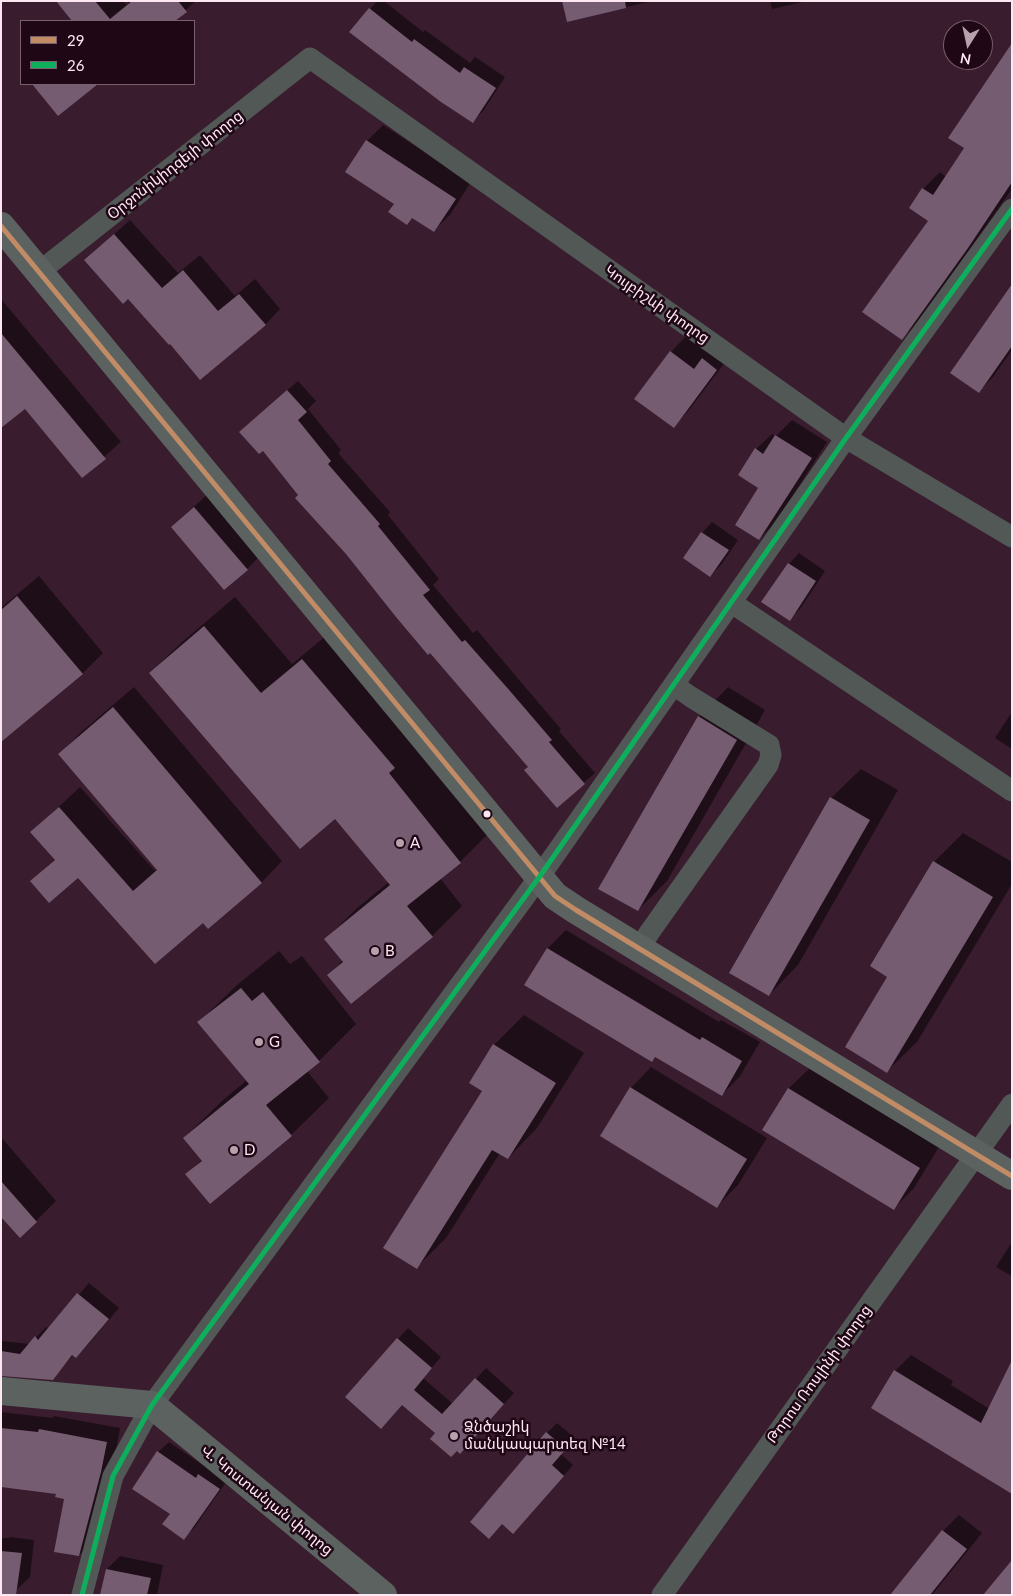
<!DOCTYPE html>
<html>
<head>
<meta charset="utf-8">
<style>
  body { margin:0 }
  #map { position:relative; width:1013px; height:1596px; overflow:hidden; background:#391c2e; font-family:Lato,sans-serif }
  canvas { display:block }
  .frame { position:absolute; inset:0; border:2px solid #fde7f2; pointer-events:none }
  .legend { position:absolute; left:20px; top:20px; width:175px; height:65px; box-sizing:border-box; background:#1f0715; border:1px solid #78616d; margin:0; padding:6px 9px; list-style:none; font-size:15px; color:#fde7f2 }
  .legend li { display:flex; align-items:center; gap:10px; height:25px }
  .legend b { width:25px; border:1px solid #78616d }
  .north { position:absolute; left:943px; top:20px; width:50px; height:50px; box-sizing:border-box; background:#1f0715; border:1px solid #78616d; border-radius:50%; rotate:190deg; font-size:14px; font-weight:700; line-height:20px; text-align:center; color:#fde7f2 }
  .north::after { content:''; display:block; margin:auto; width:18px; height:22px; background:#b8a0ad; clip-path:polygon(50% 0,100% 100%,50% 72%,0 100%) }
</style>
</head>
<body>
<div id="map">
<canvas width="1013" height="1596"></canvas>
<div class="frame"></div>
<ul class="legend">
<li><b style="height:6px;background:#c18c65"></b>29</li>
<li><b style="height:6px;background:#0daf5c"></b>26</li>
</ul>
<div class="north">N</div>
</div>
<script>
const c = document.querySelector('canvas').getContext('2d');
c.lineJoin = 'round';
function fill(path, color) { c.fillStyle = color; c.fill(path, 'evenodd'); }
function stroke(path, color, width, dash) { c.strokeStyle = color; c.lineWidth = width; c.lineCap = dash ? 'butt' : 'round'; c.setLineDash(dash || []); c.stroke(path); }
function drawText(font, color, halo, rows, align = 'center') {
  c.font = font + ' Lato,"Noto Sans Armenian",sans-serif'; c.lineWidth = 5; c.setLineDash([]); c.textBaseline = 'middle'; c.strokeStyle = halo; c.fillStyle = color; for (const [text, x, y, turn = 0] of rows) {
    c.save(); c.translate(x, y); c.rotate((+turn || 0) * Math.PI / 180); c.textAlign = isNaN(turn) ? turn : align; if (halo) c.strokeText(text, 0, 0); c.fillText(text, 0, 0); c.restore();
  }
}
fill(new Path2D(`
  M 58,1 L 123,1 L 126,5 L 130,1 L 196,1 L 173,21 L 74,21 Z
  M 377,1 L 384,1 L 423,32 L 425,30 L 470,63 L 475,57 L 505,77 L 483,111 L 472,122 L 370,9 Z
  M 564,1 L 652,1 L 568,21 Z
  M 770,1 L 807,1 L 772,9 Z
  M 1012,46 L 1012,189 L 919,321 L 902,338 L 929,220 L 923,189 L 940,172 L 946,177 L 965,148 Z
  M 33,84 L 96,84 L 58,114 Z
  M 383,125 L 471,182 L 450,215 L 434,230 L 413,217 L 407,223 L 395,203 L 367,141 Z
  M 130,220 L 178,273 L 200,255 L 235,296 L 255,279 L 280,309 L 265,325 L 170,343 L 128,297 L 102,245 Z
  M 1012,285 L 1012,350 L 993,377 L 979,391 Z
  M 1,299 L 121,442 L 82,476 L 25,407 L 1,418 Z
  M 686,336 L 732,353 L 689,410 L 674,426 L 671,352 Z
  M 298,381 L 316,401 L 308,409 L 341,450 L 338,453 L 390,512 L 388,515 L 439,579 L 433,585 L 473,633 L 477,630 L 520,681 L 561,729 L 559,731 L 595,773 L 557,806 L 529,767 L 300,495 L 251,422 Z
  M 792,420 L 827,442 L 775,523 L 759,539 L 760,488 L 756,449 L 772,434 L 776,436 Z
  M 210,492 L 262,554 L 247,569 L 172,527 Z
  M 712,522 L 738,540 L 721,565 L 710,575 L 702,533 Z
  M 799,553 L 825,571 L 800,609 L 789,619 L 789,564 Z
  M 39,576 L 103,653 L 82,674 L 1,740 L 1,608 Z
  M 235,597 L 292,664 L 333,630 L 490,832 L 460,862 L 440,878 L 462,906 L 432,936 L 351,1002 L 329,975 L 343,960 L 326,939 L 356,909 L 389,882 L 335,817 L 150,673 L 181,643 Z
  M 134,687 L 282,861 L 262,882 L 208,927 L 203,921 L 78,876 L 32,881 L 55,859 L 32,832 L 80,787 L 155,871 L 158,868 L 60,754 L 80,733 Z
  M 728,687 L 765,710 L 667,881 L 638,910 L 699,717 Z
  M 1012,712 L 1012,749 L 995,738 Z
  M 861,769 L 898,790 L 798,965 L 769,995 L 831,798 Z
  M 963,833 L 1012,862 L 1012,884 L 917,1042 L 887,1071 L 889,976 L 934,862 Z
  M 566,930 L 719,1022 L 721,1020 L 760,1042 L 740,1076 L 722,1095 L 526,984 L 548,948 Z
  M 279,951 L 290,964 L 302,956 L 356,1024 L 319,1061 L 307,1071 L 329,1098 L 291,1135 L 187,1174 L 202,1160 L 184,1138 L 222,1101 L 247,1080 L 199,1022 L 237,985 Z
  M 524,1015 L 584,1053 L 537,1128 L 508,1158 L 500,1153 L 446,1238 L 417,1267 L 484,1090 L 471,1082 L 494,1045 Z
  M 651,1067 L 767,1138 L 738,1185 L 717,1206 L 631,1088 Z
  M 810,1068 L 939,1147 L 914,1188 L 894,1208 L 764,1129 L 789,1088 Z
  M 1,1137 L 56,1201 L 36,1221 L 1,1215 Z
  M 1012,1242 L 1012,1276 L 996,1267 Z
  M 89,1283 L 119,1308 L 87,1346 L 76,1357 L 74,1354 L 52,1379 L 1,1375 L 1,1341 L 30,1344 L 46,1327 L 49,1329 Z
  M 408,1328 L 441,1357 L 423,1378 L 453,1404 L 486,1368 L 514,1393 L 460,1452 L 403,1404 L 398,1339 Z
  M 911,1355 L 953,1381 L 951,1385 L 1012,1423 L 1012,1494 L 873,1408 L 895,1371 Z
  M 1,1412 L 52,1418 L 54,1416 L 120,1428 L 115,1456 L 93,1541 L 79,1555 L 65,1498 L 58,1492 L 1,1486 Z
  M 557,1423 L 575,1438 L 561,1454 L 573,1465 L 523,1522 L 547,1433 Z
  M 169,1442 L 207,1468 L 229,1478 L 194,1528 L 183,1538 L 171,1514 L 158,1452 Z
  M 959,1515 L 982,1533 L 932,1595 L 892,1595 L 943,1531 Z
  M 10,1537 L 34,1540 L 30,1577 L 16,1590 L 1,1589 L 1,1538 L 9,1538 Z
  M 120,1556 L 163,1565 L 157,1595 L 102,1595 L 107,1569 Z`), '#0007');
fill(new Path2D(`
  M 56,1 L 95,1 L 110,19 L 132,1 L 178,1 L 187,12 L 175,21 L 72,21 Z
  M 562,1 L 625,1 L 626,8 L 567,22 Z
  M 369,8 L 412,42 L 414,39 L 460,73 L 464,67 L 496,88 L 473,123 L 441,102 L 349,32 Z
  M 1012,43 L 1012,182 L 968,248 L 902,340 L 862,312 L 928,221 L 909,208 L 922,188 L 933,195 L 964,148 L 948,138 Z
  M 32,84 L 98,84 L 58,116 Z
  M 366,140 L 456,199 L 434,232 L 412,218 L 407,225 L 388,212 L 394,204 L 345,172 Z
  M 114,234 L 162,288 L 183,270 L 218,311 L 239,294 L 266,325 L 200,380 L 170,344 L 169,345 L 128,299 L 123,304 L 84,260 Z
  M 1012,284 L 1012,346 L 979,393 L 950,373 Z
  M 1,333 L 106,459 L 82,478 L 25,409 L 1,428 Z
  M 670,351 L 694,369 L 702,358 L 717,370 L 674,428 L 634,399 Z
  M 287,390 L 307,412 L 298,420 L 331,461 L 328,464 L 380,524 L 378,526 L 430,590 L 423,595 L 462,642 L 465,640 L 510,691 L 552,740 L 549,742 L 585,784 L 557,808 L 524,770 L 528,767 L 430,653 L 428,655 L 396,617 L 346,554 L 295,498 L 298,495 L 263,451 L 259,454 L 239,432 Z
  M 775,435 L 812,458 L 759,540 L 735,525 L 758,488 L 738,475 L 755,448 L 763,454 Z
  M 194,507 L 248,570 L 224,590 L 171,527 Z
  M 701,532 L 729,550 L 710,577 L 683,558 Z
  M 788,563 L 816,581 L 790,621 L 761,602 Z
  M 17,596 L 83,674 L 1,742 L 1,610 Z
  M 204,626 L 261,693 L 302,659 L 395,768 L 389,773 L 461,863 L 407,906 L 433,937 L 351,1004 L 327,975 L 343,962 L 324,939 L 390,885 L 335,819 L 300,849 L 149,673 Z
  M 113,707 L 262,883 L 208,929 L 203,923 L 155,964 L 78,878 L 49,903 L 30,881 L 55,860 L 30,832 L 59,807 L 133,891 L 157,870 L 58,754 Z
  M 698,716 L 737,740 L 638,911 L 598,889 Z
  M 830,797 L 870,820 L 769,996 L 729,973 Z
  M 933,861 L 993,897 L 887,1073 L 845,1047 L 887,977 L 870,966 Z
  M 547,948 L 700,1040 L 702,1037 L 742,1061 L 722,1096 L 655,1057 L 652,1062 L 524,985 Z
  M 241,988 L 252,1001 L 263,992 L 320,1062 L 266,1105 L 292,1136 L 210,1204 L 185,1174 L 202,1161 L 183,1138 L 249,1084 L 197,1022 Z
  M 493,1044 L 556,1083 L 508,1159 L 492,1150 L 417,1269 L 383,1248 L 482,1091 L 469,1083 Z
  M 630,1087 L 747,1159 L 717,1208 L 600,1136 Z
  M 788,1088 L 920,1168 L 894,1210 L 762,1130 Z
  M 1,1181 L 37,1222 L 20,1238 L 1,1217 Z
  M 77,1293 L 109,1319 L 76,1358 L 72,1355 L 53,1380 L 1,1376 L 1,1351 L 20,1354 L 35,1336 L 38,1340 Z
  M 397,1338 L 432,1368 L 414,1390 L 442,1414 L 475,1378 L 504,1404 L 460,1454 L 457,1451 L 451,1457 L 430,1439 L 435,1433 L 402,1405 L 381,1429 L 345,1397 Z
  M 1012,1360 L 1012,1494 L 871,1408 L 894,1370 L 981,1423 Z
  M 1,1428 L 38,1432 L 39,1429 L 107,1442 L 101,1472 L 79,1556 L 54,1552 L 64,1499 L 55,1497 L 56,1494 L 1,1487 Z
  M 546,1432 L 566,1449 L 552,1465 L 564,1476 L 513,1534 L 502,1524 L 489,1539 L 470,1522 Z
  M 157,1451 L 196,1478 L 198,1474 L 220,1489 L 184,1540 L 162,1524 L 170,1514 L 132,1489 Z
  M 942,1530 L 967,1549 L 930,1595 L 890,1595 Z
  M 1,1551 L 22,1553 L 16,1595 L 1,1595 Z
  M 1012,1560 L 1012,1595 L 983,1595 Z
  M 106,1569 L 151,1578 L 147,1595 L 100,1595 Z`), '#765c71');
stroke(new Path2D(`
  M 39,272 L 310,58 L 846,438 L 1012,537
  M 732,603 L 1012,791
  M 640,948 L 649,933 L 768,765 L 771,755 L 769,745 L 691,697 L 674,685
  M 82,1595 L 113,1476 L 152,1405 L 540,876 L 846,438 L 1012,209
  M 662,1595 L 1012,1104`), '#525856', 21);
stroke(new Path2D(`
  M 1,226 L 555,896 L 576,910 L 1012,1176
  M 1,1391 L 152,1405 L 383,1595`), '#5b6260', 28);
stroke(new Path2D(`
  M 1,226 L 555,896 L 576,910 L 1012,1176`), '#c18c65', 5);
stroke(new Path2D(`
  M 82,1595 L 113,1476 L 152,1405 L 540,876 L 846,438 L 1012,209`), '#0daf5c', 5);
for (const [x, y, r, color] of [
  [487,814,4.5,"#fde7f2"],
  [400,843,5,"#b8a0ad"],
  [375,951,5,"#b8a0ad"],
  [259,1042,5,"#b8a0ad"],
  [234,1150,5,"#b8a0ad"],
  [454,1436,5,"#b8a0ad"]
]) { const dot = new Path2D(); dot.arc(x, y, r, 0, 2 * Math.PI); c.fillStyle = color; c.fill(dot); stroke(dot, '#1f0715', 2); }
drawText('15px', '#fde7f2', '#1f0715', [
  ["Օրջոնիկիդզեյի փողոց",175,165,-38],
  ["Կույբիշևի փողոց",657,304,35],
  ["Թորոս Ռոսլինի փողոց",819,1374,-54],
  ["Վ. Կոստանյան փողոց",267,1500,39]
]);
drawText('15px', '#fde7f2', '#1f0715', [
  ["A",410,843],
  ["B",385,951],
  ["G",269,1042],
  ["D",244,1150],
  ["Ձնծաշիկ",464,1427],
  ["մանկապարտեզ №14",464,1444]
], 'left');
</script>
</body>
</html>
